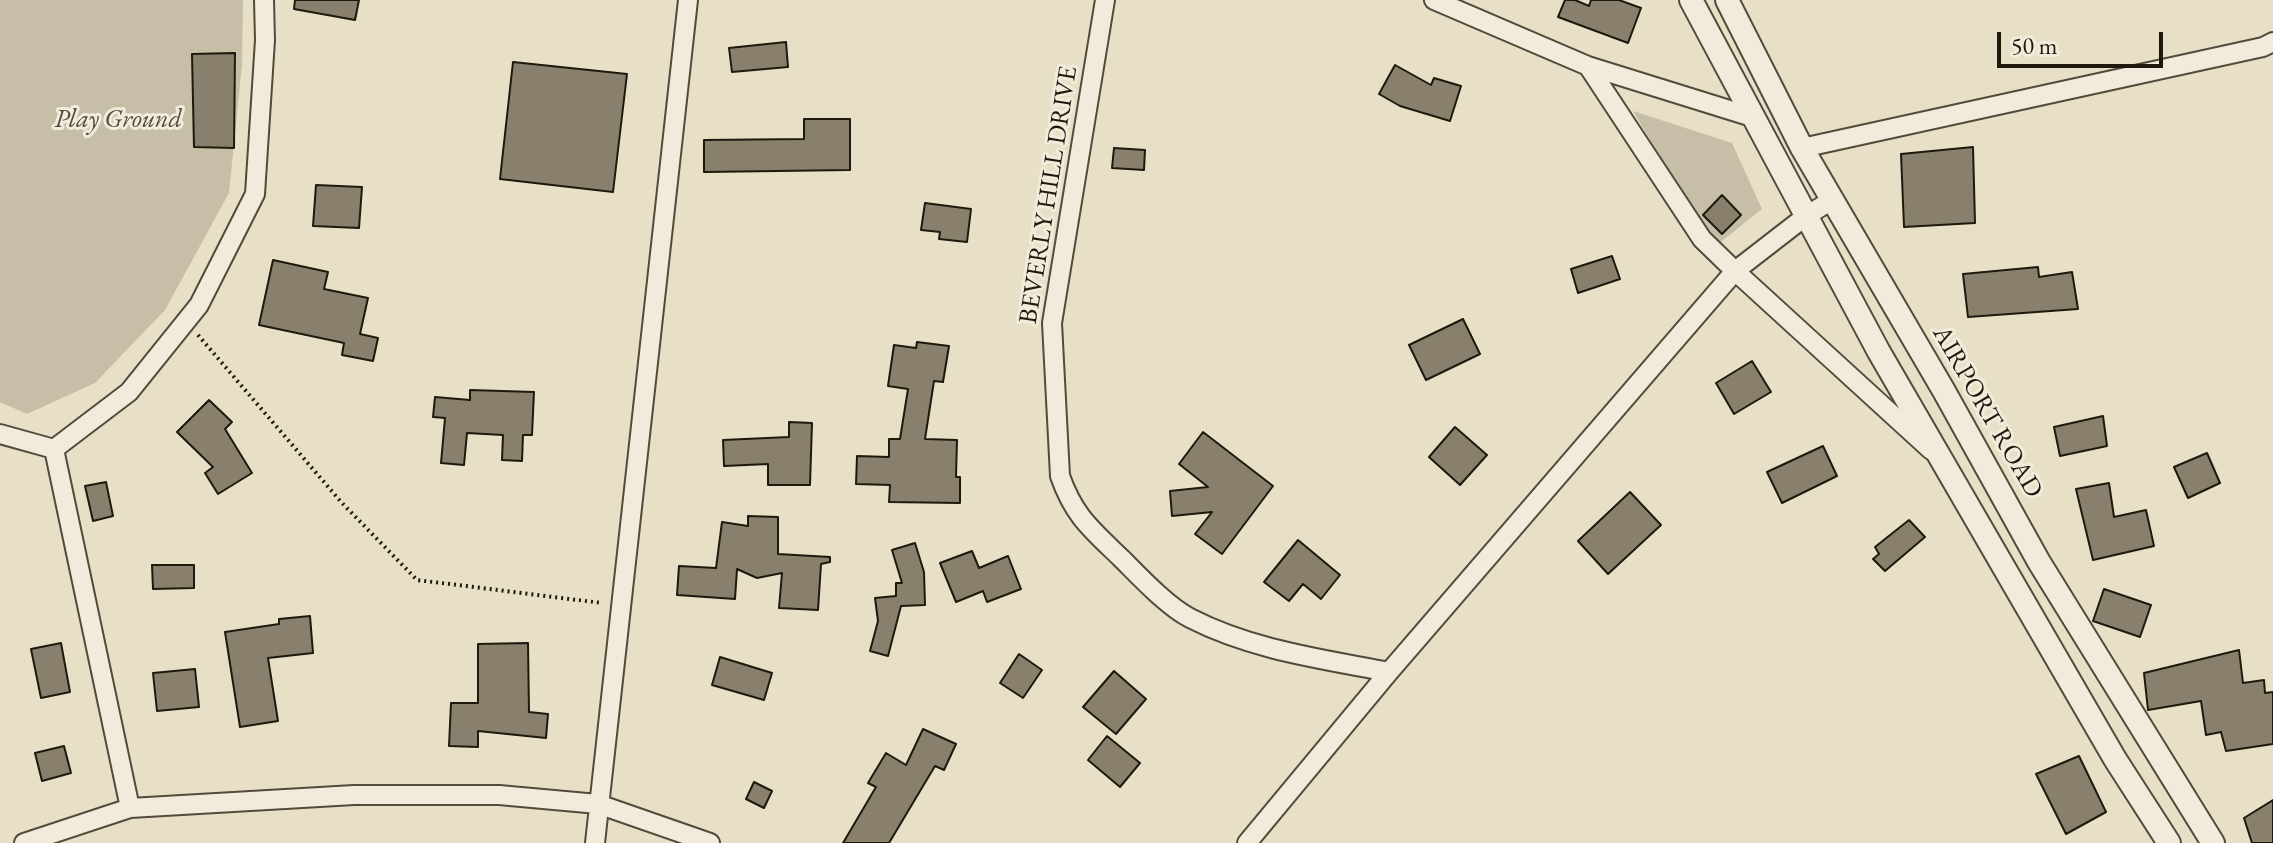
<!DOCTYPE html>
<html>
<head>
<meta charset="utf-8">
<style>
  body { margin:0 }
  #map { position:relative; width:2273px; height:843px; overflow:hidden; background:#e8e0c6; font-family:"EB Garamond",serif }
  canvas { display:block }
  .scale { position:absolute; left:1997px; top:32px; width:166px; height:36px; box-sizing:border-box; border:4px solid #21180d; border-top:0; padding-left:10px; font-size:24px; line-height:28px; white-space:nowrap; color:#21180d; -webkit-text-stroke:6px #f0ebda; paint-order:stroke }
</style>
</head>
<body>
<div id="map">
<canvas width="2273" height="843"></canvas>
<div class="scale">50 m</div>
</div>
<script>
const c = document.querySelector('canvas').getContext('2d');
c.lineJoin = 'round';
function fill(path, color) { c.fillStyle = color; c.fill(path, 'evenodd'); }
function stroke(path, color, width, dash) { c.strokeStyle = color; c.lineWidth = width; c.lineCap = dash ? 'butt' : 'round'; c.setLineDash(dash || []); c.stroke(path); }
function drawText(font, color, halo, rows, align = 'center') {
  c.font = font + ' "EB Garamond",serif'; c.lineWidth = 6; c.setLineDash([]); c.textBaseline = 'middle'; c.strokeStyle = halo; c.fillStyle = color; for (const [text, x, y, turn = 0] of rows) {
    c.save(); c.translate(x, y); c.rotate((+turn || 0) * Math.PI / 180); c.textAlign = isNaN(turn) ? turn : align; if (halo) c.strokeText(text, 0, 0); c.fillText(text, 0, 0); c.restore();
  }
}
fill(new Path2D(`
  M 0,0 L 243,0 L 242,64 L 229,193 L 165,310 L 95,383 L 27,414 L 0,402 Z
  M 1633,111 L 1732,143 L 1762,209 L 1717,245 L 1705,232 Z`), '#c6bea7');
const building = new Path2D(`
  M 295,0 L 359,0 L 355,20 L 294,9 Z
  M 1565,0 L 1575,0 L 1589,6 L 1591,0 L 1619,0 L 1641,8 L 1628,43 L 1558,17 Z
  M 786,42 L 788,67 L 732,72 L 729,48 Z
  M 235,53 L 234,148 L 194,147 L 192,54 Z
  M 513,62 L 627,74 L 613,192 L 500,179 Z
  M 1395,65 L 1431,85 L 1434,78 L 1461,86 L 1450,121 L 1400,106 L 1379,94 Z
  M 804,119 L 850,119 L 850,170 L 704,172 L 704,140 L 804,139 Z
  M 1973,147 L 1975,223 L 1904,227 L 1901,154 Z
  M 1114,148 L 1145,150 L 1144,170 L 1112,168 Z
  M 316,185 L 362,187 L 359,228 L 313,226 Z
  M 1722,195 L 1741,215 L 1722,234 L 1703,215 Z
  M 925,203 L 971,209 L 967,242 L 939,239 L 940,232 L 921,230 Z
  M 1612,256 L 1620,279 L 1578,293 L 1571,269 Z
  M 273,260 L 328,272 L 324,289 L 368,298 L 360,334 L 378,338 L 373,361 L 342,355 L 344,343 L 259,325 Z
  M 2038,267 L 2039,277 L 2072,272 L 2078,309 L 1968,317 L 1963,274 Z
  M 1463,319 L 1480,354 L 1426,380 L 1409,345 Z
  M 917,342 L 949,346 L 943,382 L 934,381 L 925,439 L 957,440 L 956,477 L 960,477 L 960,503 L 889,502 L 890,485 L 856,484 L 857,456 L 889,457 L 889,439 L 900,439 L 908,389 L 888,386 L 894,345 L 916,348 Z
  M 1752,361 L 1771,392 L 1734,414 L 1716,383 Z
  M 470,390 L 534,392 L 532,435 L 523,435 L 522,461 L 502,460 L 503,435 L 467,433 L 464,465 L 441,463 L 445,418 L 433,417 L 435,397 L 470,400 Z
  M 209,400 L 232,422 L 225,429 L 252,473 L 218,494 L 205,473 L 213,467 L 177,432 Z
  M 2103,416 L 2107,446 L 2060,456 L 2054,427 Z
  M 789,422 L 812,423 L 810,485 L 768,485 L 768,464 L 724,466 L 723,440 L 789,437 Z
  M 1455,427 L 1487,455 L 1460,485 L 1429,457 Z
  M 1203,432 L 1273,486 L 1222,554 L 1195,534 L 1212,512 L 1172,516 L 1170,491 L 1208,487 L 1179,464 Z
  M 1823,446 L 1837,476 L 1782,503 L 1767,472 Z
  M 2207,453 L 2220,483 L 2188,498 L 2174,467 Z
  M 106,482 L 113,516 L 93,521 L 85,486 Z
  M 2109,483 L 2114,517 L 2146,510 L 2154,546 L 2093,560 L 2076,489 Z
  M 1630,492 L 1661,525 L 1608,574 L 1578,541 Z
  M 748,516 L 778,517 L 778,554 L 830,557 L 830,562 L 821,564 L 818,610 L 779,608 L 782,573 L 757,578 L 737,569 L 735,599 L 677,595 L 679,566 L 716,568 L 722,522 L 748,526 Z
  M 1909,520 L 1925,537 L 1885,571 L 1873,559 L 1879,554 L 1875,547 Z
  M 1298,540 L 1340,575 L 1321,599 L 1303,584 L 1289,601 L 1264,582 Z
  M 915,543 L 924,572 L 925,605 L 901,606 L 888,656 L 870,651 L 878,621 L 875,598 L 896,596 L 896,583 L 902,583 L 892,550 Z
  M 972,551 L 979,568 L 1008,556 L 1021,589 L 987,602 L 983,591 L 956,602 L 940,563 Z
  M 152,565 L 194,565 L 194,588 L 153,589 Z
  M 2104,589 L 2151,605 L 2140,637 L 2093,621 Z
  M 310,616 L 313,653 L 268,658 L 278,721 L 240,727 L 225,632 L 279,624 L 279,619 Z
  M 61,643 L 70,692 L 41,698 L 31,649 Z
  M 528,643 L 529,712 L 548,714 L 546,738 L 478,731 L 478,747 L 449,746 L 451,703 L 478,703 L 478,644 Z
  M 2239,650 L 2243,683 L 2264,680 L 2265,693 L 2273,692 L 2273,744 L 2226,751 L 2221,732 L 2206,735 L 2201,701 L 2148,710 L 2144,673 Z
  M 1019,654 L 1042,670 L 1023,698 L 1000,683 Z
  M 720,657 L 772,673 L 764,700 L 712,685 Z
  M 195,669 L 199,707 L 157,711 L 153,673 Z
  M 1114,671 L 1146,699 L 1116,734 L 1083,707 Z
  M 923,729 L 956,744 L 944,770 L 935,766 L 889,843 L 843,843 L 876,787 L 868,783 L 886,753 L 906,765 Z
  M 1107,736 L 1140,763 L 1120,787 L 1088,760 Z
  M 64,746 L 71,773 L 42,781 L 35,753 Z
  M 2079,756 L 2106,812 L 2066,834 L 2036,774 Z
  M 754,782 L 772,791 L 764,808 L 746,799 Z
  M 2273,800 L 2273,843 L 2252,843 L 2244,818 Z`);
fill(building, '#88806d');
stroke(building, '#21180d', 2);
const minor = new Path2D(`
  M 1105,0 L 1052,323 L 1060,476 C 1074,516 1091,529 1121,558 C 1139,576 1167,606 1190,618 C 1252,650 1322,659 1389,672
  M 1434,0 L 1588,66 L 1752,117
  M 1588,66 L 1702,239 L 1735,271 L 1931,450
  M 1802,148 L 2263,47 L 2273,42
  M 0,434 L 54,449 L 130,808
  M 54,449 L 129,392 L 199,305 L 255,194 L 265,40 L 264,0
  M 24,843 L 130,808 L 354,795 L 499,795 L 598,804 L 710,843
  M 595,843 L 688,0
  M 1247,843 L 1389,672 L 1735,271 L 1806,216 L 1832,200`);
const tertiary = new Path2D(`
  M 1691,0 L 1879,352 L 2115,759 L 2169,843
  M 1727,0 L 1802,148 L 1944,391 L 2039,562 L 2213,843`);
stroke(minor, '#534a3b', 22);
stroke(tertiary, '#534a3b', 26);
stroke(new Path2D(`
  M 198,335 L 342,503 L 417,580 L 602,603`), '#21180d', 4, [2, 4]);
stroke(minor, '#f0ebda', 18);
stroke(tertiary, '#f0ebda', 22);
drawText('italic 26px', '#534a3b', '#f0ebda', [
  ["Play Ground",118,120]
]);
drawText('26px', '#21180d', '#f0ebda', [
  ["BEVERLY HILL DRIVE",1049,195,-81],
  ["AIRPORT ROAD",1987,412,60]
]);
</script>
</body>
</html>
